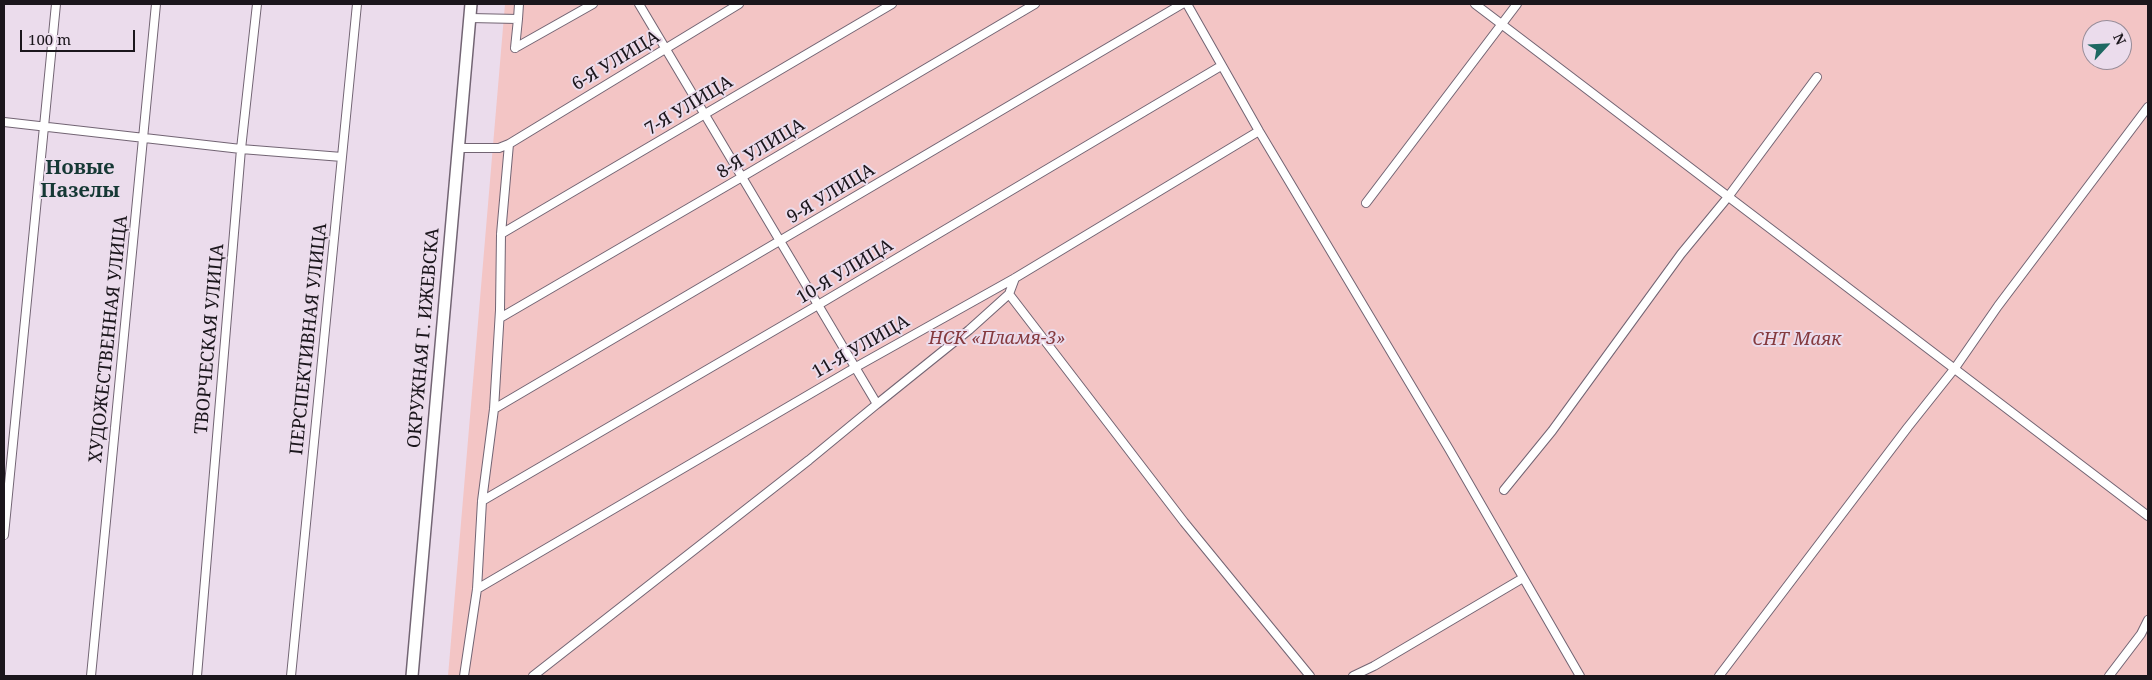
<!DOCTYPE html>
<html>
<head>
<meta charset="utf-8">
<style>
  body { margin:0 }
  #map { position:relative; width:2152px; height:680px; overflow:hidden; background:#ebdcec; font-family:"Noto Serif",serif }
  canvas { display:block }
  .frame { position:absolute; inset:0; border:5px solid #1b161c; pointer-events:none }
  .north { position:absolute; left:2082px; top:20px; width:50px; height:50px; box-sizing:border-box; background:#ebdcec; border:1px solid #988d99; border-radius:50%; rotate:65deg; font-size:14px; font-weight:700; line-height:20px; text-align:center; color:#1b161c }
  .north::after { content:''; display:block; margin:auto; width:18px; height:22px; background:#1e6862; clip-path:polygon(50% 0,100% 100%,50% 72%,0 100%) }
  .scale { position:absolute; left:20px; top:30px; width:115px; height:22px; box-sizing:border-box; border:2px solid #1b161c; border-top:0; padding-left:6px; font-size:15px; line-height:18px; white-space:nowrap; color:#1b161c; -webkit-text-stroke:4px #ebdcec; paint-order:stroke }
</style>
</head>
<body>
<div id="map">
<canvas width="2152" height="680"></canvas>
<div class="frame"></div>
<div class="north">N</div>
<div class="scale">100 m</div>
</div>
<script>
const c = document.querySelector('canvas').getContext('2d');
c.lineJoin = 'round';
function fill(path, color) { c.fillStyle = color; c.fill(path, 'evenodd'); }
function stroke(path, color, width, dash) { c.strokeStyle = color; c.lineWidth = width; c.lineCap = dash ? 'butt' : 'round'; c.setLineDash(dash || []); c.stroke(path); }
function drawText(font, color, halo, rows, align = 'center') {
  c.font = font + ' "Noto Serif",serif'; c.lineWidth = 4; c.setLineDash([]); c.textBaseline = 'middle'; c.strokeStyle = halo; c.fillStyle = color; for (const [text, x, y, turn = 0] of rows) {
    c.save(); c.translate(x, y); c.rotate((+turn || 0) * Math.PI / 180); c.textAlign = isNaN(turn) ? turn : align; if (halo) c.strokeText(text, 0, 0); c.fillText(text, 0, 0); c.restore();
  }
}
fill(new Path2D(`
  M 505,4 L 2148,4 L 2148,676 L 448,676 ZM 2092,30 L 2122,30 L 2122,60 L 2092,60 Z`), '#f3c5c5');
const minor = new Path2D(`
  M 639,4 L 877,404 L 969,330 L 1009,294 L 1015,278
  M 1187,4 L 1259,131 L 1449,449 L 1580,676
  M 1475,4 L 2148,516
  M 470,18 L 518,19 L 515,48
  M 518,19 L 519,4
  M 515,48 L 593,4
  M 4,122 L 241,149 L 342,157
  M 459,148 L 499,148 L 509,144 L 739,4
  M 1366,203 L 1517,4
  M 501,234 L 892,4
  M 1009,294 L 1184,522 L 1310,676
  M 500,318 L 742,177 L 1035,4
  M 494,409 L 1182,4
  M 1504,490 L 1552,431 L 1681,254 L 1728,197 L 1817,77
  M 482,501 L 818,305 L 1221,66
  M 4,535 L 56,4
  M 477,589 L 856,367 L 1015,278 L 1259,131
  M 91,676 L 156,4
  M 197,676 L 241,149 L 257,4
  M 291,676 L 357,4
  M 464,676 L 477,589 L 482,501 L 494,409 L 500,310 L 501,234 L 509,144
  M 533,676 L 809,460 L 877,404
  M 1353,676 L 1374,666 L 1523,578
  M 1719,676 L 1908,427 L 1955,368 L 1998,306 L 2148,107
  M 2109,676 L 2141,634 L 2148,620`);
const primary = new Path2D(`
  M 412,676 L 471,4`);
stroke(minor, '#726473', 10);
stroke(primary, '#726473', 14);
stroke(minor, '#fff', 8);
stroke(primary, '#fff', 11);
drawText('18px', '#1b161c', '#ebdcec', [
  ["6-Я УЛИЦА",616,61,-31],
  ["7-Я УЛИЦА",689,106,-31],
  ["8-Я УЛИЦА",761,149,-31],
  ["9-Я УЛИЦА",831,194,-31],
  ["10-Я УЛИЦА",845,272,-31],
  ["ОКРУЖНАЯ Г. ИЖЕВСКА",424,338,-85],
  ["ХУДОЖЕСТВЕННАЯ УЛИЦА",109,339,-84],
  ["ТВОРЧЕСКАЯ УЛИЦА",210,339,-85],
  ["ПЕРСПЕКТИВНАЯ УЛИЦА",309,339,-84],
  ["11-Я УЛИЦА",861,347,-30]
]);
drawText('italic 18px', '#853a3e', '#ebdcec', [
  ["НСК «Пламя-3»",997,339],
  ["СНТ Маяк",1797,340]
]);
drawText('bold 20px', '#163835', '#ebdcec', [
  ["Новые",80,168],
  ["Пазелы",80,191]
]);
</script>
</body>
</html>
